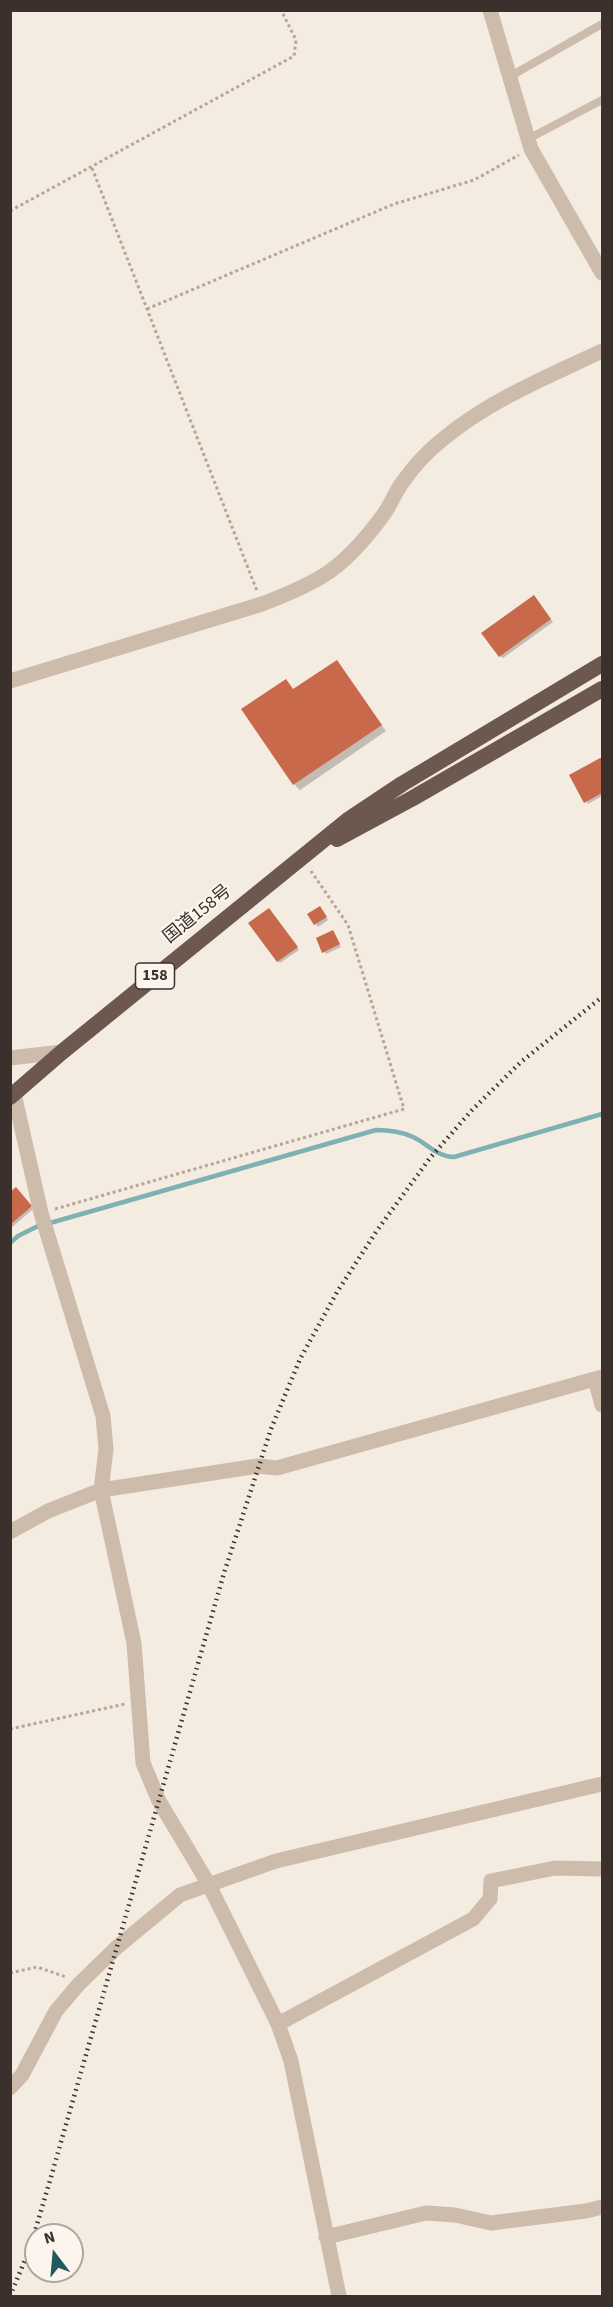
<!DOCTYPE html>
<html>
<head>
<meta charset="utf-8">
<style>
  body { margin:0 }
  #map { position:relative; width:613px; height:2307px; overflow:hidden; background:#f4ebe1; font-family:"Source Sans 3",sans-serif }
  canvas { display:block }
  .frame { position:absolute; inset:0; border:12px solid #3b302b; pointer-events:none }
  .north { position:absolute; left:24px; top:2223px; width:60px; height:60px; box-sizing:border-box; background:#fbf5ee; border:2px solid #aea6a0; border-radius:50%; rotate:344deg; font-size:16px; font-weight:700; line-height:24px; text-align:center; color:#3b302b }
  .north::after { content:''; display:block; margin:auto; width:21px; height:27px; background:#1f5a5e; clip-path:polygon(50% 0,100% 100%,50% 72%,0 100%) }
</style>
</head>
<body>
<div id="map">
<canvas width="613" height="2307"></canvas>
<div class="frame"></div>
<div class="north">N</div>
</div>
<script>
const c = document.querySelector('canvas').getContext('2d');
c.lineJoin = 'round';
function fill(path, color) { c.fillStyle = color; c.fill(path, 'evenodd'); }
function stroke(path, color, width, dash) { c.strokeStyle = color; c.lineWidth = width; c.lineCap = dash ? 'butt' : 'round'; c.setLineDash(dash || []); c.stroke(path); }
function drawText(font, color, halo, rows, align = 'center') {
  c.font = font + ' "Source Sans 3","Noto Sans JP",sans-serif'; c.lineWidth = 4.5; c.setLineDash([]); c.textBaseline = 'middle'; c.strokeStyle = halo; c.fillStyle = color; for (const [text, x, y, turn = 0] of rows) {
    c.save(); c.translate(x, y); c.rotate((+turn || 0) * Math.PI / 180); c.textAlign = isNaN(turn) ? turn : align; if (halo) c.strokeText(text, 0, 0); c.fillText(text, 0, 0); c.restore();
  }
}
fill(new Path2D(`
  M 536,599 L 553,622 L 503,658 L 500,656 Z
  M 337,662 L 386,731 L 300,790 L 294,784 L 286,681 L 294,691 Z
  M 602,759 L 602,796 L 588,804 L 571,775 Z
  M 322,910 L 328,920 L 318,927 L 309,915 Z
  M 271,912 L 299,950 L 280,963 L 278,961 Z
  M 335,934 L 341,947 L 326,954 L 324,952 Z
  M 16,1189 L 33,1209 L 10,1229 L 10,1194 Z`), '#0003');
stroke(new Path2D(`
  M 10,1243 L 18,1236 L 36,1227 L 376,1130 C 389,1130 400,1131 413,1137 C 428,1144 437,1157 454,1157 L 602,1114`), '#7fb0b2', 4.5);
fill(new Path2D(`
  M 534,595 L 551,619 L 499,657 L 481,633 Z
  M 337,660 L 382,725 L 293,785 L 241,709 L 286,679 L 293,689 Z
  M 602,757 L 602,793 L 584,803 L 569,775 Z
  M 320,906 L 327,917 L 314,925 L 307,914 Z
  M 269,908 L 298,947 L 277,962 L 248,923 Z
  M 333,930 L 340,944 L 322,953 L 316,938 Z
  M 16,1187 L 32,1206 L 10,1225 L 10,1192 Z`), '#c8694b');
stroke(new Path2D(`
  M 92,168 L 257,591
  M 10,211 L 294,56 L 296,40 L 281,10
  M 147,309 L 394,204 L 474,180 L 519,155
  M 55,1209 L 404,1109 L 348,925 L 311,871
  M 10,1729 L 125,1704
  M 10,1973 L 37,1967 L 66,1977`), '#b9a596', 3, [3, 3]);
stroke(new Path2D(`
  M 509,77 L 602,24
  M 528,139 L 602,100`), '#cdbbac', 8);
stroke(new Path2D(`
  M 10,1058 L 62,1052
  M 14,1094 L 41,1213 L 103,1416 L 106,1449 L 101,1490 L 134,1643 L 143,1763 L 159,1801 L 208,1883 L 278,2024 L 291,2061 L 339,2296
  M 595,1379 L 602,1405
  M 10,1532 L 48,1511 L 101,1490 L 258,1466 L 277,1468 L 602,1377
  M 278,2024 L 473,1919 L 490,1899 L 491,1881 L 555,1868 L 602,1869
  M 10,2088 L 22,2075 L 56,2011 L 78,1985 L 116,1948 L 180,1895 L 276,1861 L 602,1784
  M 326,2237 L 426,2213 L 455,2215 L 491,2223 L 586,2211 L 602,2207`), '#cdbbac', 15);
stroke(new Path2D(`
  M 490,10 L 531,149 L 602,273
  M 10,681 L 262,604 C 320,582 343,569 381,518 C 390,507 394,494 402,483 C 413,467 428,451 443,439 C 490,400 547,377 602,351`), '#cdbbac', 15);
stroke(new Path2D(`
  M 337,839 L 413,798 L 602,689
  M 10,1097 L 62,1052 L 348,820 L 402,784 L 602,664`), '#6c584f', 16);
stroke(new Path2D(`
  M 10,2296 L 30,2248 L 51,2177 L 224,1573 L 271,1429 L 300,1359 L 337,1292 L 378,1229 L 430,1158 L 473,1109 L 521,1062 L 602,997`), '#3b302b', 4.5, [1.5, 4.5]);
for (const [x, y, w] of [
  [155,976,39]
]) { const box = new Path2D(); box.roundRect(x - w / 2, y - 13, w, 26, 4.5); c.fillStyle = '#fbf5ee'; c.fill(box); stroke(box, '#3b302b', 1.5); }
drawText('bold 16px', '#3b302b', null, [
  ["158",155,976]
]);
drawText('18px', '#3b302b', '#fbf5ee', [
  ["国道158号",198,915,-39]
]);
</script>
</body>
</html>
